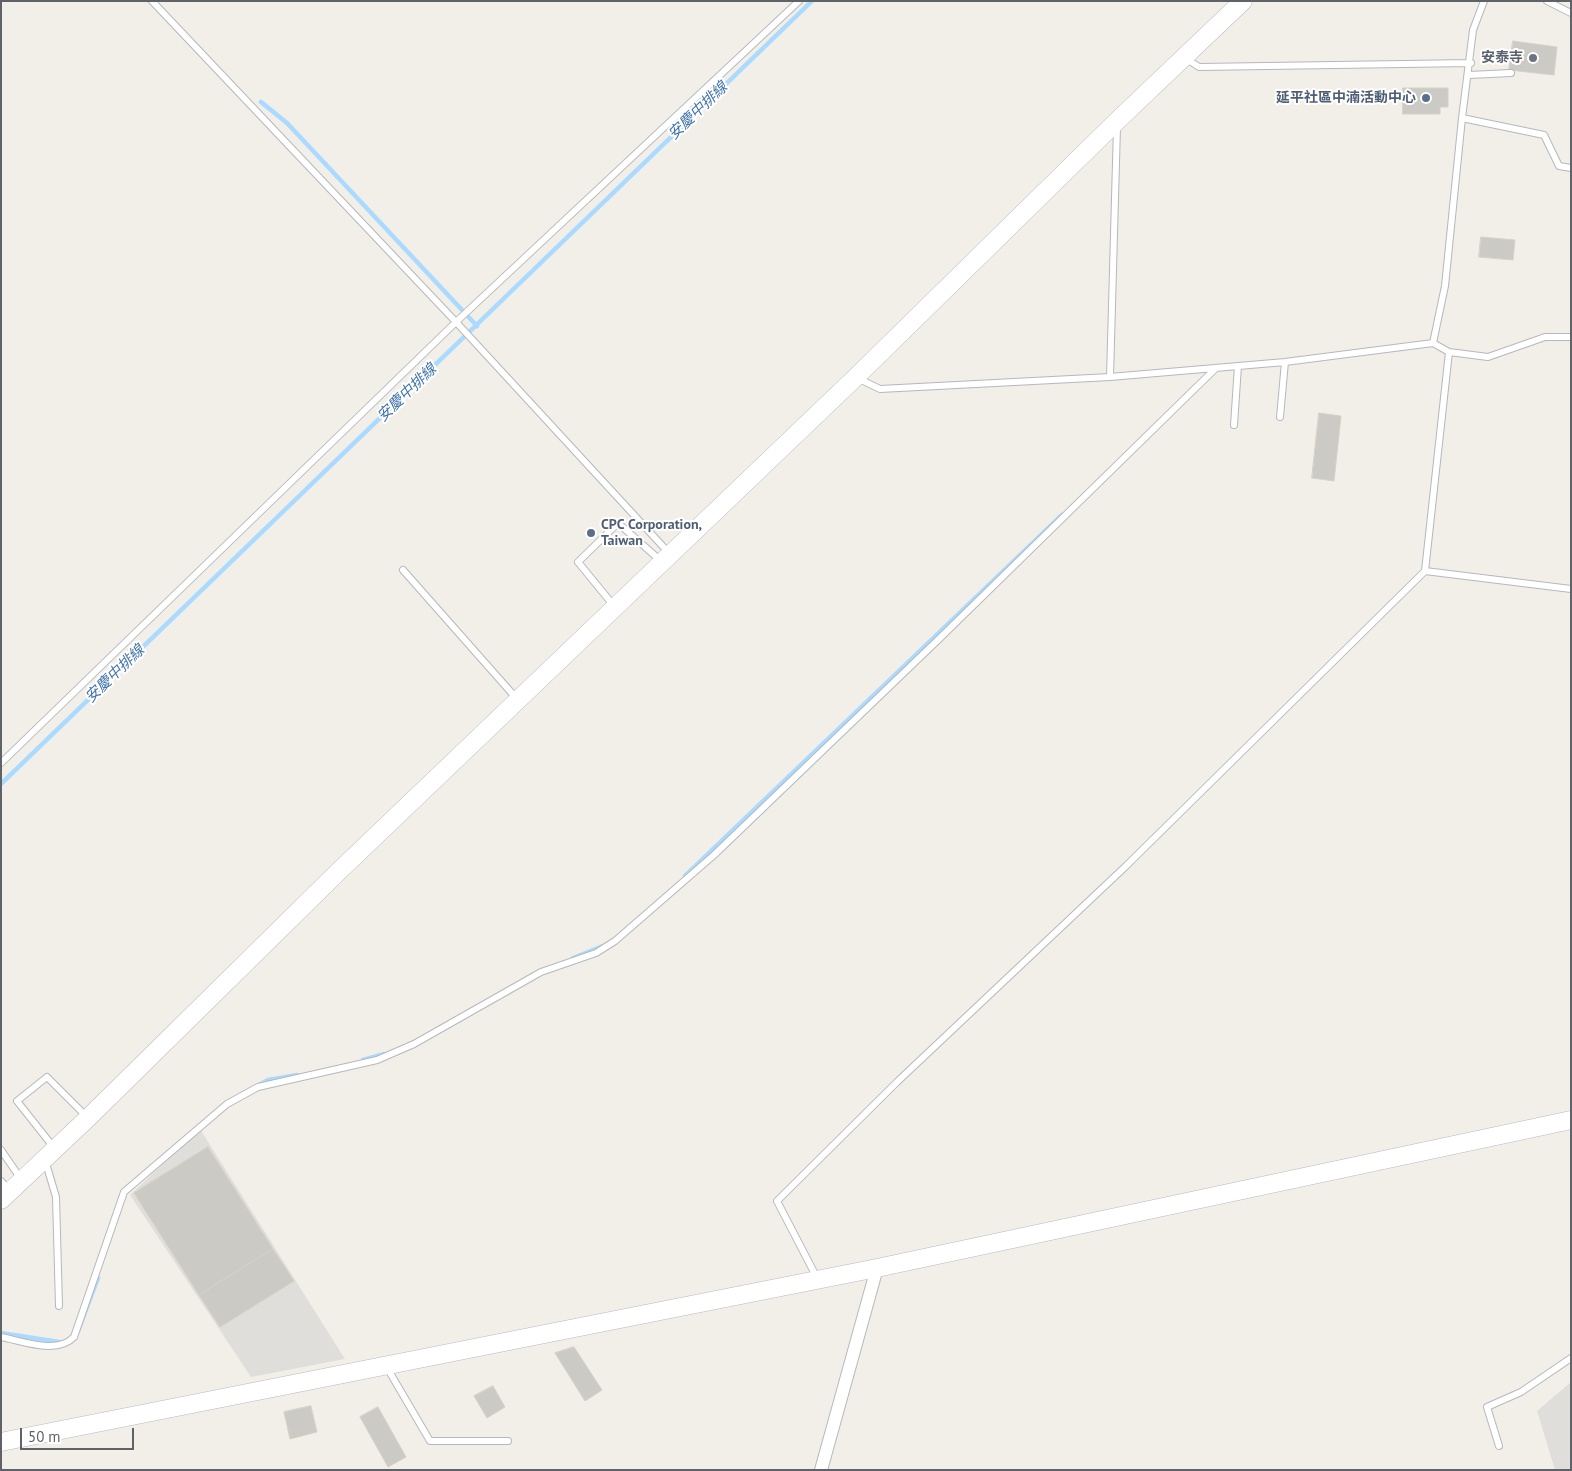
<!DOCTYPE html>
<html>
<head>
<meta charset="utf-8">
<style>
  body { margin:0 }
  #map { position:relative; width:1572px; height:1471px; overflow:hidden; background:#f1efe8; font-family:"PT Sans",sans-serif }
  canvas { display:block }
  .frame { position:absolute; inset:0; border:2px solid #5f6368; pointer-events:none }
  .scale { position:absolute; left:20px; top:1428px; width:114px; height:22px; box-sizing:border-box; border:2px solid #5f6368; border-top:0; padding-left:6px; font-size:15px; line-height:18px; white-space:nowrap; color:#5f6368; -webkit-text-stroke:4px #fff; paint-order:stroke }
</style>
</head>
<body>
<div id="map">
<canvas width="1572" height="1471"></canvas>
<div class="frame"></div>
<div class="scale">50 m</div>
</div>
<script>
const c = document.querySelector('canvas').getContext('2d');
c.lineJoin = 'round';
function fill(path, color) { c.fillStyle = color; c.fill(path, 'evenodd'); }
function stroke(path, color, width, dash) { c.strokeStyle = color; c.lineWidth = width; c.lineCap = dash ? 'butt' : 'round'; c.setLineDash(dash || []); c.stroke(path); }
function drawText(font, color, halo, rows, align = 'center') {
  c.font = font + ' "PT Sans","Noto Sans TC",sans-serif'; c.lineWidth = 4; c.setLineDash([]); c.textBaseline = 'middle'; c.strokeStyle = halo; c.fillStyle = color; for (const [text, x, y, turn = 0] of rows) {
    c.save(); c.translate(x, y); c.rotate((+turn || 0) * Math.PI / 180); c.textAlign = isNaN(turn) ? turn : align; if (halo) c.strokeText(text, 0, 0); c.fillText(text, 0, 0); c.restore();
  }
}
fill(new Path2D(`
  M 200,1129 L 345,1359 L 251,1377 L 130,1195 Z
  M 1571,1382 L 1571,1470 L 1555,1470 L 1537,1411 Z`), '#e0deda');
stroke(new Path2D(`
  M 261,102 L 287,123 L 477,326
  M 1,784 L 812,1
  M 685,876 L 1062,515
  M 573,958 L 603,946
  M 363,1060 L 384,1054
  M 259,1085 L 268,1080 L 297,1075
  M 78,1331 L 98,1278
  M 1,1333 L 59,1342`), '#aadaff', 4.5);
const building = new Path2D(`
  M 1513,41 L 1557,47 L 1554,75 L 1509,70 Z
  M 1403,88 L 1448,88 L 1448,107 L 1440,107 L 1440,114 L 1403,114 Z
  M 1481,237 L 1515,240 L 1513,260 L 1479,257 Z
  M 1319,413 L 1341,416 L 1334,481 L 1312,478 Z
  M 208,1147 L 273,1249 L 199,1295 L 134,1193 Z
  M 273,1249 L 294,1281 L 220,1327 L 199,1295 Z
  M 574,1347 L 602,1390 L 585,1401 L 555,1353 Z
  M 493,1386 L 505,1407 L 487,1418 L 474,1396 Z
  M 311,1406 L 317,1432 L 290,1439 L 284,1412 Z
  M 378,1407 L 406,1457 L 388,1467 L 360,1417 Z`);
fill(building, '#cccac5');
stroke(building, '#d6d1c6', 1);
const lane = new Path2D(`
  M 152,1 L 456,322 L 669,553
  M 1547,1 L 1571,13
  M 1185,58 L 1199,67 L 1471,63
  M 1469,75 L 1511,73
  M 1462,118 L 1544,135 L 1559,166 L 1571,168
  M 1433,343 L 1445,286 L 1462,118 L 1473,30 L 1484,1
  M 1110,377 L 1117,127
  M 857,378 L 880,389 L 1110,377 L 1285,362 L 1433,343 L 1449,352 L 1488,357 L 1545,337 L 1571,337
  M 1280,417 L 1285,362
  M 1234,425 L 1238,366
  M 403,570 L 517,699
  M 1425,571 L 1571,589
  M 614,606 L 578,562 L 618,523 L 661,561
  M 1,763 L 456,322 L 799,1
  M 55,1149 L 17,1101 L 47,1077 L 87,1117
  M 1,1150 L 21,1179
  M 45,1160 L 56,1197 L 59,1306
  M 1,1181 L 9,1190
  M 817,1278 L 777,1201 L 897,1082 L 1126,866 L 1425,571 L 1449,352
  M 1,1337 C 23,1341 57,1355 74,1337 L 124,1192 L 227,1104 L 258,1087 L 377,1060 L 414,1044 L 541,972 L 596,953 L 615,941 L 714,855 L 940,638 L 1216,368
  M 386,1366 L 430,1441 L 508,1441
  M 1499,1446 L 1487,1407 L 1521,1392 L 1571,1358`);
const street = new Path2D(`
  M 821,1470 L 877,1268`);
const secondary = new Path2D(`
  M 1,1200 L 88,1118 L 338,872 L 856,377 L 1117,121 L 1243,1
  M 1,1442 L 877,1268 L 1571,1120`);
stroke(lane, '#b5b8bc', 8);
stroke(street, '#b5b8bc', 14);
stroke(secondary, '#b6babf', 19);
stroke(lane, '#fff', 6);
stroke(street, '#fff', 12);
stroke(secondary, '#fff', 18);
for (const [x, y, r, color] of [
  [1533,58,5,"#6b7280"],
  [1426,98,5,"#5c6f8a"],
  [591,533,5,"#5c6f8a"]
]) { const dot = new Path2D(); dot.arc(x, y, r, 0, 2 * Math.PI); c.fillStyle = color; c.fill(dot); stroke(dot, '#fff', 2); }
drawText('bold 14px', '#5b616d', '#fff', [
  ["安泰寺",1523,58]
], 'right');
drawText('bold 14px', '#4e5e75', '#fff', [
  ["延平社區中湳活動中心",1416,98],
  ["CPC Corporation,",601,525,"left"],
  ["Taiwan",601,541,"left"]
], 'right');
drawText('italic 15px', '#4174aa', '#fff', [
  ["安慶中排線",698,111,-44],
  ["安慶中排線",407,393,-44],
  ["安慶中排線",115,674,-44]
]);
</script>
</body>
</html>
